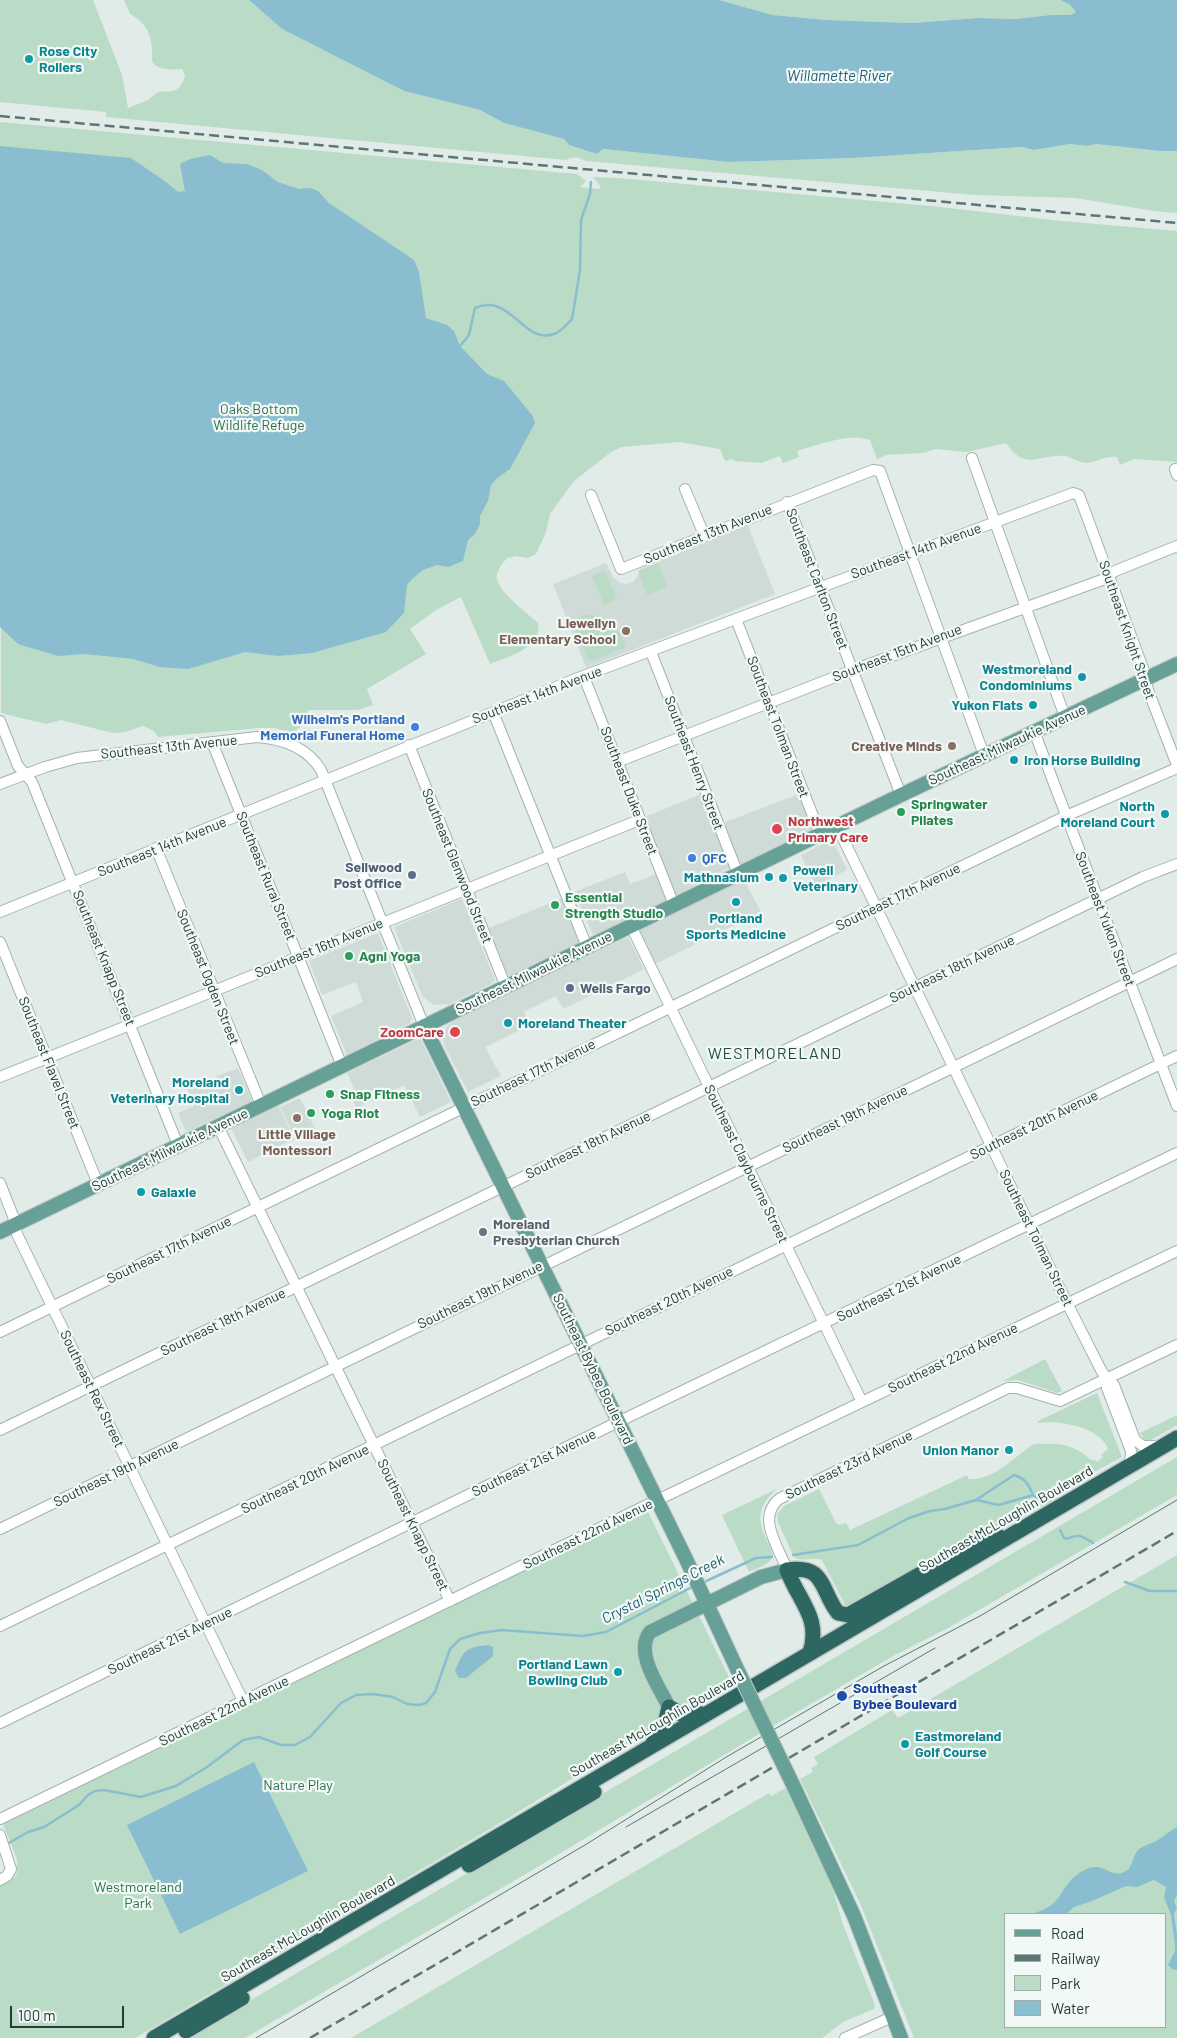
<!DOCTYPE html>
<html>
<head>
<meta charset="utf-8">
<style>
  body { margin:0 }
  #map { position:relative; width:1177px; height:2038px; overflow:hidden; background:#e1ebe8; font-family:Barlow,sans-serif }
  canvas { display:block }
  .legend { position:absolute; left:1004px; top:1913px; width:162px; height:115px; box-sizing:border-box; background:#f2f8f5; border:1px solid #9fada9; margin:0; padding:6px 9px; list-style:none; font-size:15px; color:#223c38 }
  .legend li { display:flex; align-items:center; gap:10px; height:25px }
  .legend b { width:25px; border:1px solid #9fada9 }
  .scale { position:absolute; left:10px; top:2006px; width:114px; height:22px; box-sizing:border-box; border:2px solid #223c38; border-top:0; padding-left:6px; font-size:15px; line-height:18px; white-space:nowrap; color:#223c38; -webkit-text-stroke:4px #f2f8f5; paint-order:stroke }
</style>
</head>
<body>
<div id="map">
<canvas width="1177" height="2038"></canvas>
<ul class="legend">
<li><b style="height:6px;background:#67a097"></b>Road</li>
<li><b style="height:6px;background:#5c7773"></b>Railway</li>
<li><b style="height:14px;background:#badcc7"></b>Park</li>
<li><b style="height:14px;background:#8abdcf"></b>Water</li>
</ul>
<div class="scale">100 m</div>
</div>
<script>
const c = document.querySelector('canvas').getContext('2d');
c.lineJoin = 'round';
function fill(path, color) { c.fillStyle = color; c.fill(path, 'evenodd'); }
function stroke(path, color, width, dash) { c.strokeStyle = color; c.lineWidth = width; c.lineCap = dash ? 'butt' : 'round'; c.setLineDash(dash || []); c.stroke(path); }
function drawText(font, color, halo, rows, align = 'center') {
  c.font = font + ' Barlow,sans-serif'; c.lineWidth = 4.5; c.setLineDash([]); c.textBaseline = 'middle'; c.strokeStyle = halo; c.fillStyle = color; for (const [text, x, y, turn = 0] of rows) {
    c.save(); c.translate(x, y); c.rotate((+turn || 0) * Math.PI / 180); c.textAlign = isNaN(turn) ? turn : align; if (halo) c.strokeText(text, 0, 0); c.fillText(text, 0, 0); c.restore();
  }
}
fill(new Path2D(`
  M 748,526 L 775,594 L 586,668 L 553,584 L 606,563 L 613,577 L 620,583 L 627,584 L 633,582 L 637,577 L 640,569 Z
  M 706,792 L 735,865 L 671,898 L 640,819 Z
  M 799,794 L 812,826 L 811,831 L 742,864 L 739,862 L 723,823 Z
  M 832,839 L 847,870 L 816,886 L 801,855 Z
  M 625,872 L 630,884 L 659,873 L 669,900 L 601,932 L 593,935 L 574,892 Z
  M 743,878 L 761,912 L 655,964 L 639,932 L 639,929 Z
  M 563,898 L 579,940 L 579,943 L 514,976 L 507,974 L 489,928 Z
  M 462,899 L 495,980 L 491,984 L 449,1004 L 435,1005 L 429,1002 L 422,995 L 394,927 Z
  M 378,933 L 412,1018 L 410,1023 L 347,1055 L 331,1016 L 363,1002 L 356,982 L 322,995 L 309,961 Z
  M 628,937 L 644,969 L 563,1009 L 556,996 L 525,1011 L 522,1008 L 530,1025 L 485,1047 L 501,1076 L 468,1092 L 444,1045 L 443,1038 L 447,1026 L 453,1021 L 493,1001 Z
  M 420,1038 L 451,1102 L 420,1117 L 404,1085 L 356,1108 L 351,1097 L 357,1094 L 347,1073 Z
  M 238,1068 L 258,1115 L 278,1105 L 294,1139 L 248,1162 L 224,1114 L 186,1132 L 178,1113 L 194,1106 L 187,1088 Z
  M 300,1098 L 315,1129 L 295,1138 L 280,1107 Z`), '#cfdbd7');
fill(new Path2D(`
  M 0,0 L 93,0 L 122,75 L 128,108 L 148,100 L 158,92 C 174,91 180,93 185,75 L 182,69 C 175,70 159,70 154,64 C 151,61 152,57 152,53 C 152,34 146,23 130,14 L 124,0 L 249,0 L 282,29 L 404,91 L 480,110 L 504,123 L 564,139 L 569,145 L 597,154 L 603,149 L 729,162 L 853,158 L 1022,147 L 1034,150 L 1070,144 L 1087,146 L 1096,144 L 1160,151 L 1177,151 L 1177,213 L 1154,211 L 1076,198 L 975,195 L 586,161 C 579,157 574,156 566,160 L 106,117 L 106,112 L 0,102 Z
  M 719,0 L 1060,0 L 1069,4 L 1076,12 L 1070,15 L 1050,15 L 1016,19 L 977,18 L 913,23 L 826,20 L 773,15 Z
  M 0,122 L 577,174 L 586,181 L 580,187 L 599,189 L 601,187 L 593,177 L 618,178 L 931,206 L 1062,221 L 1177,231 L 1177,462 L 1134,459 L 1120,465 L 1117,457 C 1106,455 1097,462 1087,463 C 1078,463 1072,457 1065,456 C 1038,453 1027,473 1006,443 L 967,452 L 936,449 L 923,453 L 887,455 L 877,459 L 870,440 C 847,433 819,445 797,451 L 799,457 L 783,463 L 780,456 L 761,463 L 734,461 L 733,459 L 725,461 L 720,449 L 679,442 L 622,447 L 611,452 L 574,481 L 550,514 L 546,532 L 536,554 L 528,558 L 516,556 L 507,558 C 503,563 495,571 497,579 C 500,593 527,613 538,623 C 543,648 507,657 490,664 L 461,597 L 436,610 L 410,629 L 426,654 L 367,689 L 373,705 L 357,710 L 308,710 L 303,725 L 294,731 L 290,731 L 290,732 L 274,728 L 258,728 L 158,737 L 154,731 L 143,726 L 125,732 L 113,733 L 61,720 L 46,724 L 1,713 Z
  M 658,563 L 667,587 L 647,595 L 638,571 Z
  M 605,570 L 617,599 L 604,605 L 592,576 Z
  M 586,615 C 611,615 618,625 626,647 L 592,661 L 587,658 L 572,620 Z
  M 1045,1359 L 1062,1391 L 1057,1393 L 1018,1380 L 1003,1381 Z
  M 1097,1393 L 1122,1457 L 1052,1495 L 1054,1499 L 1049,1503 L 1000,1525 L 975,1534 L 849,1607 L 845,1605 L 822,1560 C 813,1556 802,1563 794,1557 L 778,1522 L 777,1514 L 784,1506 L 819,1489 L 836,1523 L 839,1525 L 846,1523 L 850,1530 L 965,1476 L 968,1476 L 968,1479 C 992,1481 1012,1459 1031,1446 C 1035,1443 1040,1444 1045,1444 C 1063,1443 1077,1447 1091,1460 L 1095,1460 L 1097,1462 L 1103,1457 L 1101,1455 L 1108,1449 C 1100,1427 1059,1420 1038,1423 L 1038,1421 Z
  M 1177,1415 L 1177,1425 L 1146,1443 L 1140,1433 Z
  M 1177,1457 L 1177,1495 L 948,1628 L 895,1655 L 754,1737 L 524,1875 L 245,2038 L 186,2038 Z
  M 777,1489 C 754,1509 758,1522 770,1547 C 771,1551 774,1554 772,1558 C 769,1565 755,1569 749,1572 L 722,1515 Z
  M 647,1510 L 732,1683 L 683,1710 L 505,1820 L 135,2038 L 0,2038 L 0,1884 L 15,1877 L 17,1872 L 17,1859 L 3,1824 Z
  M 1177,1555 L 1177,2038 L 914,2038 L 860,1903 L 800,1779 L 813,1772 L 811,1768 L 818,1764 L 814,1757 L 892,1710 L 898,1718 ZM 1006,1914 L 1166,1914 L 1166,2027 L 1006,2027 Z
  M 786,1788 L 831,1881 L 842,1922 L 875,2005 L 874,2009 L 843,2022 L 822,2038 L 351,2038 L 769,1793 L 771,1796 Z`), '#badcc7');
fill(new Path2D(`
  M 249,0 L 719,0 L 773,15 L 826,20 L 913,23 L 977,18 L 1016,19 L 1050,15 L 1070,15 L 1076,12 L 1069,4 L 1060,0 L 1177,0 L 1177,151 L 1160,151 L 1096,144 L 1087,146 L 1070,144 L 1034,150 L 1022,147 L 853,158 L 729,162 L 603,149 L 597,154 L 569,145 L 564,139 L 504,123 L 480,110 L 404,91 L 282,29 Z
  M 0,146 L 131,158 L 166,182 L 178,192 L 185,191 L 180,164 L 190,159 L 210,155 L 223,163 L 247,164 L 262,170 L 278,182 L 299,189 L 311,188 L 318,191 L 329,203 L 414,260 L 419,272 L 426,318 L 447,325 L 454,331 L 460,346 L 487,374 L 504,381 L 533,416 L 535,423 L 510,469 L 496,479 L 491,485 L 488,501 L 480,516 L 480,524 L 475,534 L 468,540 L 463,561 L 448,567 L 437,565 L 423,570 L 412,579 L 407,585 L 404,613 L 386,632 L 312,653 L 278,656 L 245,652 L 188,669 L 160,667 L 133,659 L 85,654 L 58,656 L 18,644 L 0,627 Z
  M 489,1645 L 493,1647 L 493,1656 L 466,1678 L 459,1678 L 455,1671 C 463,1650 467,1647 489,1645 Z
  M 254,1762 L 308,1871 L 180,1934 L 127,1825 Z
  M 1177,1827 L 1177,1895 L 1174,1901 L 1177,1908 L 1174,1914 L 1177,1935 L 1177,1970 L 1172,1969 L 1168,1965 L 1175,1951 L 1175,1946 L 1171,1915 L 1164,1897 L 1166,1887 L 1154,1880 L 1137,1887 L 1126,1886 L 1092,1901 L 1074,1907 L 1066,1914 L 1030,1914 C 1066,1906 1056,1888 1081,1872 C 1104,1858 1108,1879 1124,1872 C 1133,1869 1132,1857 1138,1850 C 1143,1845 1152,1844 1158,1840 C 1165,1835 1170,1831 1177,1827 Z`), '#8abdcf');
stroke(new Path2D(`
  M 460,346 L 469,335 L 475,308 C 511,292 523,345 554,334 C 561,332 567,324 572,319 L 580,270 L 581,220 L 590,194 L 591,182
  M 976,1500 L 1014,1475 C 1025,1478 1029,1485 1033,1495
  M 1060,1530 L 1064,1538 C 1070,1540 1071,1536 1077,1536 C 1082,1535 1088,1540 1093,1543
  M 793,1555 L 858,1545 L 909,1518 L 930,1511 L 945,1509 L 976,1500 L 999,1505 L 1033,1495 L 1044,1503
  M 1125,1582 L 1150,1591 L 1177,1591
  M 702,1583 L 756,1558 L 772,1557
  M 7,1844 L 28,1832 L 44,1827 L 79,1805 L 88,1795 L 95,1791 L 104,1790 L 141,1797 L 176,1786 L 207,1767 L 243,1740 L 259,1737 L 281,1745 L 295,1745 L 310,1737 L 341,1703 L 356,1695 L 373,1694 L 393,1697 L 407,1704 L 419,1705 L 426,1703 L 435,1692 L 450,1649 L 460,1639 L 480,1633 L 501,1630 L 583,1636 L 606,1632 L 694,1586`), '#8abdcf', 2.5);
const minor = new Path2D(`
  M 972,458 L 1065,717
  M 1175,469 L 1177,475
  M 685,489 L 704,535
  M 591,495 L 621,569 L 873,470 L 880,471 L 984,755
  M 787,502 L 901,795
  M 736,619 L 820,834
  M 651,652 L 738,874
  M 584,677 L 674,905
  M 493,712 L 587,947
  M 0,721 L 18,766 L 32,782 L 178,1145
  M 1034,731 L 1177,1106
  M 212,742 L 342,1066
  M 409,745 L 506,987
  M 617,762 L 853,670 L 1102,580 L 1115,571 L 1177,546
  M 0,784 L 45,767 L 77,758 L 257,737 C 283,739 307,747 321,770 L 424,1026
  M 837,826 L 1067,1303 L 1101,1370 L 1106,1378 L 1114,1385 L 1135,1440 L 1143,1446 L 1161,1446
  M 156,848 L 261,1105
  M 0,912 L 578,678 L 1073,493 L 1079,495 L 1144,671 L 1148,690 L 1177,765
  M 631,926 L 862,1402
  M 0,942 L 98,1184
  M 0,1077 L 639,820
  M 218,1126 L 450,1601
  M 0,1183 L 13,1216 L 17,1234 L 243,1701
  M 0,1332 L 1066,816 L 1177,768
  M 1106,1378 L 1107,1388 L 1131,1451 L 1130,1466
  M 0,1430 L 1143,877 L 1177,864
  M 0,1529 L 1177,959
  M 787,1570 C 779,1547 756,1518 779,1499 L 1008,1388 L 1017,1388 L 1060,1401 L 1177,1345
  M 0,1626 L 1177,1056
  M 0,1723 L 618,1422 L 1177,1153
  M 0,1819 L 645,1506 L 1177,1251
  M 0,1835 L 11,1869 L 7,1876 L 0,1880
  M 845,2038 L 892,2017`);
const major = new Path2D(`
  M 424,1026 L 686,1559 L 738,1671
  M 0,1232 L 901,795 L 1177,664
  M 669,1707 C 659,1687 634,1652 650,1632 L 761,1577 L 787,1570
  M 795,1789 L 854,1916 L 901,2038`);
const highway = new Path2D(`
  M 810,1653 C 821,1617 799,1602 787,1570 C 826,1564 820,1590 838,1613 L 848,1615 L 970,1546 L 987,1538 L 998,1536
  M 652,1745 L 665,1723 L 669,1707 L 681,1714 L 702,1714
  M 469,1865 L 594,1792
  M 186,2031 L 242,1998
  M 154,2038 L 1177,1438`);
stroke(minor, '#a4b3b0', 12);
stroke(major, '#c1c8c7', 16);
stroke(highway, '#c1c8c7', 18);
stroke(minor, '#fff', 10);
stroke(major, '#67a097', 14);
stroke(highway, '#2e6762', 15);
stroke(new Path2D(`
  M 626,1827 L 935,1648
  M 256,2038 L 585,1845 L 728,1756 L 884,1666 L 980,1616 L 1177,1500`), '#5c7773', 1);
stroke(new Path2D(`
  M 0,116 L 1177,223
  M 310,2038 L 1177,1531`), '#5c7773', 2.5, [10, 5]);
const majorBridge = new Path2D(`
  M 738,1671 L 795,1789`);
stroke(majorBridge, '#c1c8c7', 16, []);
stroke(majorBridge, '#67a097', 14);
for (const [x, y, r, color] of [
  [29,59,5,"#0f9aa8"],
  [626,631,5,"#8d6e63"],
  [1082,677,5,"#0f9aa8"],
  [1033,705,5,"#0f9aa8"],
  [415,727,5,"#3f7fe0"],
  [952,746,5,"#8d6e63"],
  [1014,760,5,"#0f9aa8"],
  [901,812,5,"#2e9e5b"],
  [1165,814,5,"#0f9aa8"],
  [777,829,6,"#e0444e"],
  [692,858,5,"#3f7fe0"],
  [412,875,5,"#5c6f8a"],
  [769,877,5,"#0f9aa8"],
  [783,878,5,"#0f9aa8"],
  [736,902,5,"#0f9aa8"],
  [555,905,5,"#2e9e5b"],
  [349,956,5,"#2e9e5b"],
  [570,988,5,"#5c6f8a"],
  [508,1023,5,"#0f9aa8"],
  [455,1032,6,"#e0444e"],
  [239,1090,5,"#0f9aa8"],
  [330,1094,5,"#2e9e5b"],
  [311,1113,5,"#2e9e5b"],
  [297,1118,5,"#8d6e63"],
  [141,1192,5,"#0f9aa8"],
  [483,1232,5,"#6b7280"],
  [1009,1450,5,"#0f9aa8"],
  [618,1672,5,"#0f9aa8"],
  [842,1696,6,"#1a4fb4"],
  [905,1744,5,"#0f9aa8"]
]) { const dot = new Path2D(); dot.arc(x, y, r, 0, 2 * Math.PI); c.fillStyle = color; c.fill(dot); stroke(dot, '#f2f8f5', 2); }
drawText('bold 14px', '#0d838f', '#f2f8f5', [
  ["Rose City",39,51,"left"],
  ["Rollers",39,67,"left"],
  ["Westmoreland",1072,669],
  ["Condominiums",1072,685],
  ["Yukon Flats",1023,705],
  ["Iron Horse Building",1024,760,"left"],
  ["North",1155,806],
  ["Moreland Court",1155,822],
  ["Powell",793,870,"left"],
  ["Veterinary",793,886,"left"],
  ["Mathnasium",759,877],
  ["Portland",736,918,"center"],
  ["Sports Medicine",736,934,"center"],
  ["Moreland Theater",518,1023,"left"],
  ["Moreland",229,1082],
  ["Veterinary Hospital",229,1098],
  ["Galaxie",151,1192,"left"],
  ["Union Manor",999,1450],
  ["Portland Lawn",608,1664],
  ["Bowling Club",608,1680],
  ["Eastmoreland",915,1736,"left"],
  ["Golf Course",915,1752,"left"]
], 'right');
drawText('14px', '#2d724f', '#f2f8f5', [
  ["Oaks Bottom",259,409],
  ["Wildlife Refuge",259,425],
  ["Nature Play",298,1785],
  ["Westmoreland",138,1887],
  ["Park",138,1903]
]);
drawText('14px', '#223c38', '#f2f8f5', [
  ["Southeast 13th Avenue",708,534,-22],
  ["Southeast 14th Avenue",916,551,-20],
  ["Southeast Carlton Street",817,579,69],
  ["Southeast Knight Street",1127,630,71],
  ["Southeast 15th Avenue",897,653,-21],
  ["Southeast 14th Avenue",537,695,-21],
  ["Southeast Tolman Street",778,727,69],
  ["Southeast Milwaukie Avenue",1007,745,-25],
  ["Southeast 13th Avenue",169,747,-6],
  ["Southeast Henry Street",694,763,69],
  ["Southeast Duke Street",629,791,69],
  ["Southeast 14th Avenue",162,847,-22],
  ["Southeast Glenwood Street",457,866,68],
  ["Southeast Rural Street",266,876,68],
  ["Southeast 17th Avenue",898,897,-26],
  ["Southeast Yukon Street",1105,919,69],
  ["Southeast 16th Avenue",319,948,-22],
  ["Southeast Knapp Street",104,958,68],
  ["Southeast 18th Avenue",952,969,-26],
  ["Southeast Milwaukie Avenue",534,973,-26],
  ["Southeast Ogden Street",208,977,68],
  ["Southeast Flavel Street",49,1063,68],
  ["Southeast 17th Avenue",533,1073,-26],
  ["Southeast 19th Avenue",845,1119,-26],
  ["Southeast 20th Avenue",1034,1125,-26],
  ["Southeast 18th Avenue",588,1145,-26],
  ["Southeast Milwaukie Avenue",170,1150,-26],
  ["Southeast Claybourne Street",746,1164,64],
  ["Southeast Tolman Street",1036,1238,64],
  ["Southeast 17th Avenue",169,1250,-26],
  ["Southeast 21st Avenue",899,1288,-26],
  ["Southeast 19th Avenue",480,1295,-26],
  ["Southeast 20th Avenue",669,1301,-26],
  ["Southeast 18th Avenue",223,1322,-26],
  ["Southeast 22nd Avenue",953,1358,-26],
  ["Southeast Bybee Boulevard",593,1369,64],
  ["Southeast Rex Street",92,1389,64],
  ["Southeast 21st Avenue",534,1463,-26],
  ["Southeast 23rd Avenue",849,1465,-26],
  ["Southeast 19th Avenue",116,1473,-26],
  ["Southeast 20th Avenue",305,1479,-26],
  ["Southeast McLoughlin Boulevard",1006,1519,-30],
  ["Southeast Knapp Street",413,1525,64],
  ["Southeast 22nd Avenue",588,1534,-26],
  ["Southeast 21st Avenue",170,1641,-26],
  ["Southeast 22nd Avenue",224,1711,-26],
  ["Southeast McLoughlin Boulevard",657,1724,-30],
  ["Southeast McLoughlin Boulevard",308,1929,-30]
]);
drawText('bold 14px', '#785e54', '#f2f8f5', [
  ["Llewellyn",616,623],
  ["Elementary School",616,639],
  ["Creative Minds",942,746],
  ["Little Village",297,1134,"center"],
  ["Montessori",297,1150,"center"]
], 'right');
drawText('bold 14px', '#366cbe', '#f2f8f5', [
  ["Wilhelm's Portland",405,719],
  ["Memorial Funeral Home",405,735],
  ["QFC",702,858,"left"]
], 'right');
drawText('bold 14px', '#27864d', '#f2f8f5', [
  ["Springwater",911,804],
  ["Pilates",911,820],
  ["Essential",565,897],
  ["Strength Studio",565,913],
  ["Agni Yoga",359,956],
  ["Snap Fitness",340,1094],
  ["Yoga Riot",321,1113]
], 'left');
drawText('bold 14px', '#be3a42', '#f2f8f5', [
  ["Northwest",788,821],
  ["Primary Care",788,837],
  ["ZoomCare",444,1032,"right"]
], 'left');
drawText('bold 14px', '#4e5e75', '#f2f8f5', [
  ["Sellwood",402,867],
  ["Post Office",402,883],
  ["Wells Fargo",580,988,"left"]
], 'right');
drawText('bold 14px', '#5b616d', '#f2f8f5', [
  ["Moreland",493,1224],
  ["Presbyterian Church",493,1240]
], 'left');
drawText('bold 14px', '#164399', '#f2f8f5', [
  ["Southeast",853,1688],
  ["Bybee Boulevard",853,1704]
], 'left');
drawText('italic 15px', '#1d5e76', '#f2f8f5', [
  ["Willamette River",839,76],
  ["Crystal Springs Creek",663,1589,-27]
]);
c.letterSpacing = '1px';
drawText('16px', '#1e4d47', '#f2f8f5', [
  ["WESTMORELAND",775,1054]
]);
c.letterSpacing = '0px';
</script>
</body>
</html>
